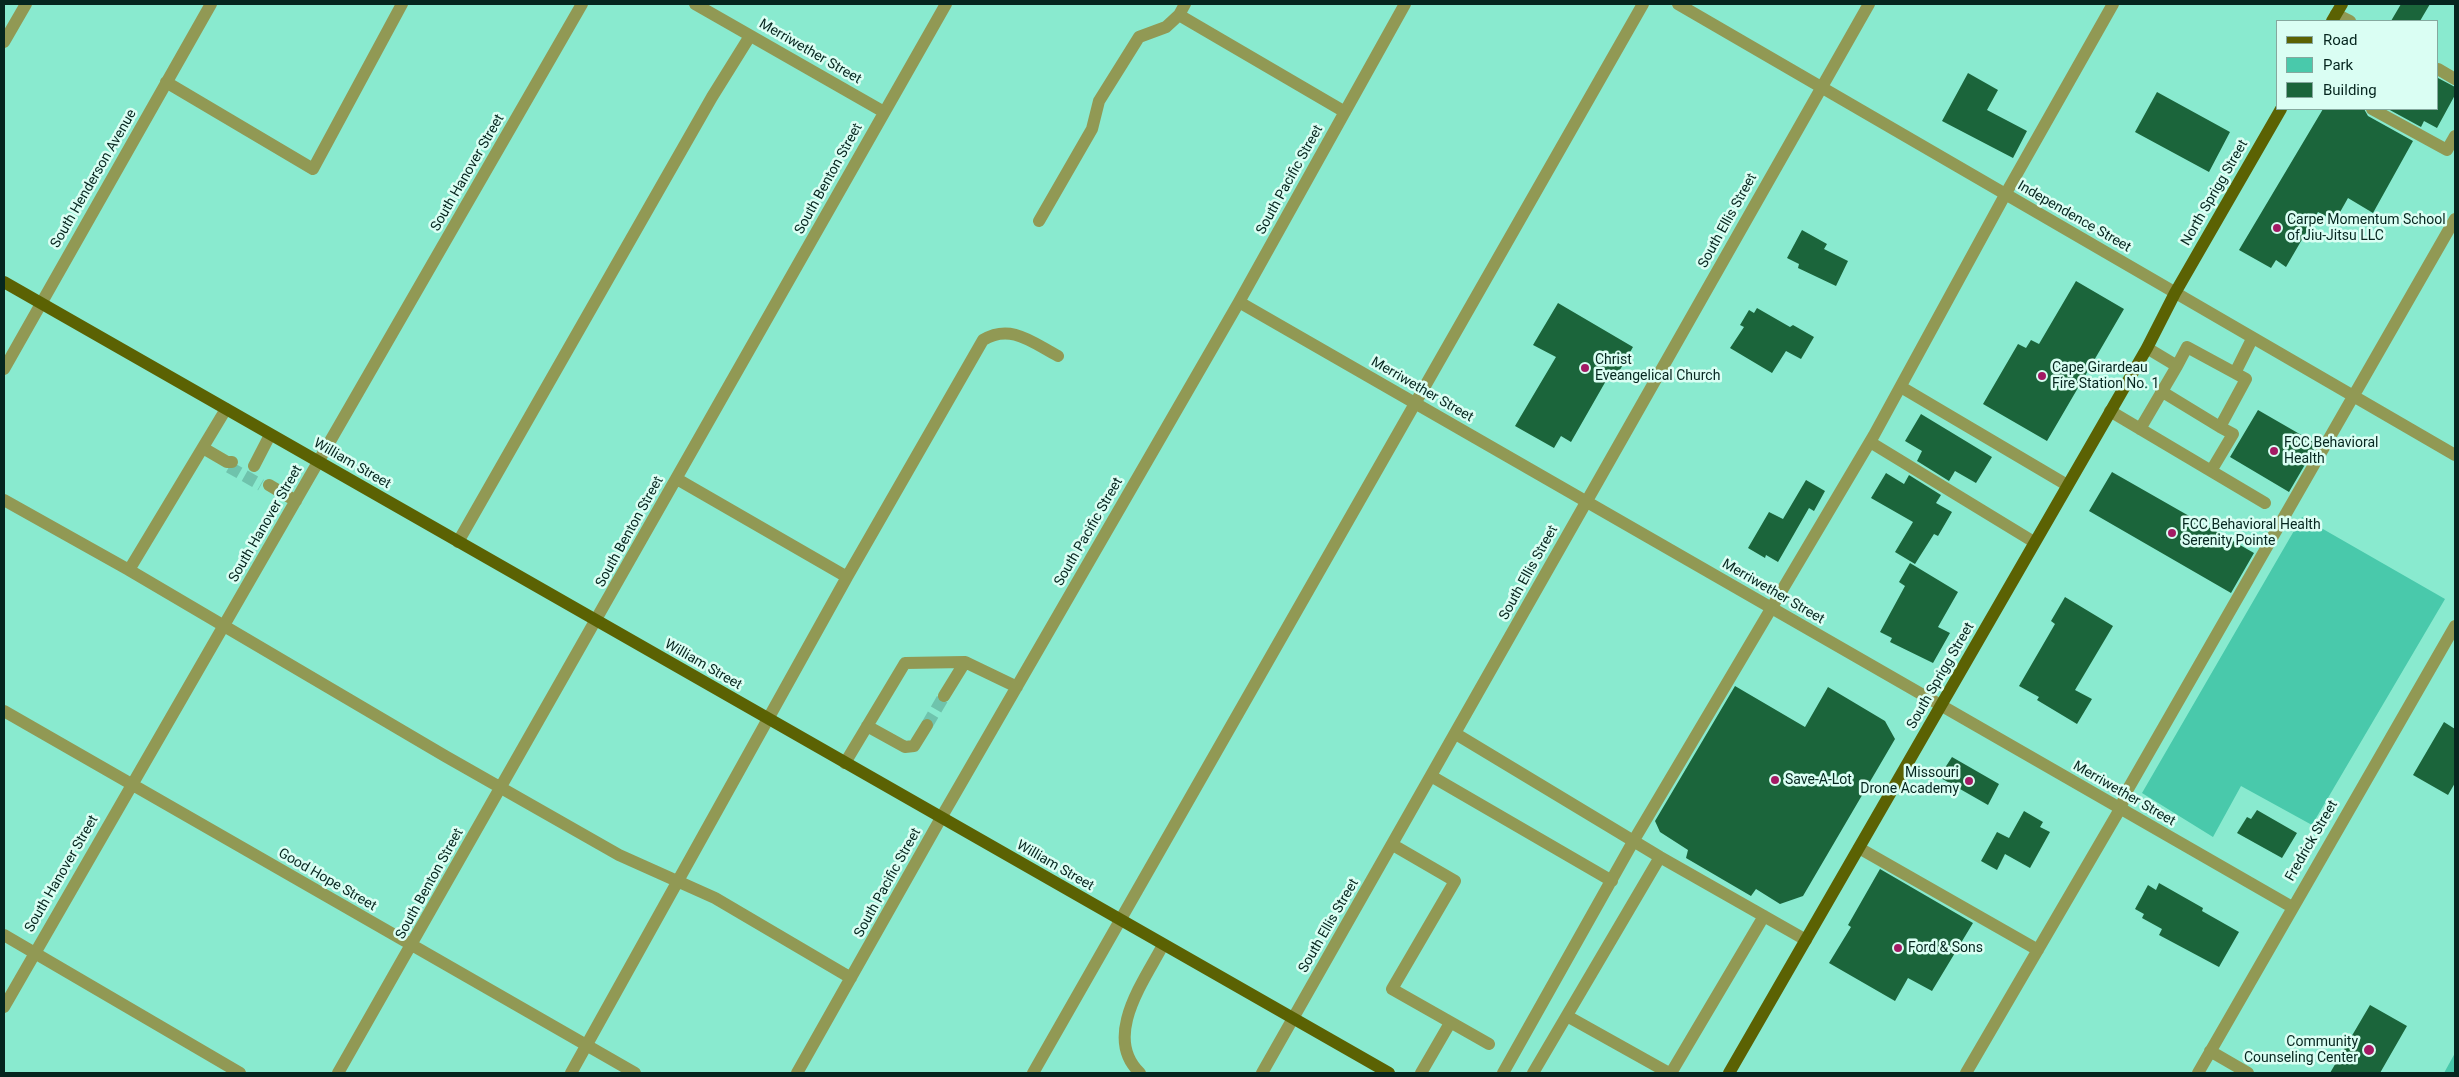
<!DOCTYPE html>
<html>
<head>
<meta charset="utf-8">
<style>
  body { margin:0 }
  #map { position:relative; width:2459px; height:1077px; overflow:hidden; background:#89eacf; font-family:Roboto,sans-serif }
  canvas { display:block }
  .frame { position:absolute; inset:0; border:5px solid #06261f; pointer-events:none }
  .legend { position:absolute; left:2276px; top:20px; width:162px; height:90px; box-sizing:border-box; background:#dafef3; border:1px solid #85a89e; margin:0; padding:6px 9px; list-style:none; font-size:15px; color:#06261f }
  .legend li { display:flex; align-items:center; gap:10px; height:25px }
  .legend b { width:25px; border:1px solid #85a89e }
</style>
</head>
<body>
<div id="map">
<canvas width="2459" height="1077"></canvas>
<div class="frame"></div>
<ul class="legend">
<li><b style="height:6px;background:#5b6203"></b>Road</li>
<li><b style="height:14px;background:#49c9ab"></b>Park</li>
<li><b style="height:14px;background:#1b653b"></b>Building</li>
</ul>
</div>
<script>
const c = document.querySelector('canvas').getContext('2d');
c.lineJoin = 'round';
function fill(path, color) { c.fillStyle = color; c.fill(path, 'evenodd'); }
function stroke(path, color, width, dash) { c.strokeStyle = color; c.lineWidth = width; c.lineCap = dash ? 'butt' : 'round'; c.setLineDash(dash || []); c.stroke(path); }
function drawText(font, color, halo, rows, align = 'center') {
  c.font = font + ' Roboto,sans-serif'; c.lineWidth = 5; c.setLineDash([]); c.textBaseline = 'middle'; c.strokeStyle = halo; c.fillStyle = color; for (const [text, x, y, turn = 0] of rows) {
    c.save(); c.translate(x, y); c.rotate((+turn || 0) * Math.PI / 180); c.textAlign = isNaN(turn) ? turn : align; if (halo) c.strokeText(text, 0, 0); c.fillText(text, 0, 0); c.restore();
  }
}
fill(new Path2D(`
  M 2302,517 L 2445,599 L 2312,825 L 2241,786 L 2213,837 L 2142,793 Z
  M 2455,1053 L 2455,1073 L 2444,1073 Z`), '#49c9ab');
fill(new Path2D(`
  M 2401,4 L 2430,4 L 2420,21 L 2391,21 Z
  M 1968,73 L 1998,90 L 1987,110 L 2027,131 L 2013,158 L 1942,121 Z
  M 2438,78 L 2455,87 L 2455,95 L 2437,128 L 2424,121 L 2421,127 L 2388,109 L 2438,109 Z
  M 2157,92 L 2230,132 L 2209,172 L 2135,132 Z
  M 2323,109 L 2364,109 L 2368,116 L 2413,141 L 2373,213 L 2348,198 L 2335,221 L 2318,212 L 2286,267 L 2276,260 L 2271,268 L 2239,250 Z
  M 1802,230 L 1827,244 L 1824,249 L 1848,261 L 1836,286 L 1798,268 L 1799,264 L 1787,258 Z
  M 2076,281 L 2124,309 L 2047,441 L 1983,404 L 2018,344 L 2026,348 L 2031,340 L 2039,344 Z
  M 1558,303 L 1633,347 L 1613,382 L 1607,379 L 1571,442 L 1561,436 L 1554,448 L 1515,426 L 1556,357 L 1533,345 Z
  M 1757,308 L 1790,327 L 1793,325 L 1814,337 L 1801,359 L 1786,351 L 1772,373 L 1730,348 L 1744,327 L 1740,325 L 1749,310 L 1754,313 Z
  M 2258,410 L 2317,444 L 2289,492 L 2230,457 Z
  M 1921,414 L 1992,457 L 1976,483 L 1955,471 L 1949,481 L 1917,461 L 1922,451 L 1905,441 Z
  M 2112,472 L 2254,553 L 2231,593 L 2089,511 Z
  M 1886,473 L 1904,484 L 1909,475 L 1941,495 L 1936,503 L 1952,512 L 1938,536 L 1934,534 L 1915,564 L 1895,552 L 1913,522 L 1871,498 Z
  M 1806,480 L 1825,491 L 1814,511 L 1809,508 L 1778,562 L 1766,555 L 1765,558 L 1748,548 L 1769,512 L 1783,519 Z
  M 1910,563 L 1958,592 L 1938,627 L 1950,633 L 1933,663 L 1890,642 L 1892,638 L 1880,632 L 1905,586 L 1899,582 Z
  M 2065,597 L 2113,626 L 2075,690 L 2092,699 L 2077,724 L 2037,700 L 2039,697 L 2019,686 L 2055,624 L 2051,621 Z
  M 1735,686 L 1805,727 L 1828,687 L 1885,721 L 1895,739 L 1803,896 L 1780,904 L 1756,889 L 1751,896 L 1686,858 L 1688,850 L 1660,832 L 1655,821 Z
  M 2444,722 L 2455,729 L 2455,783 L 2448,795 L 2413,775 Z
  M 1952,757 L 1999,784 L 1988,805 L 1939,777 Z
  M 2257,810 L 2297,833 L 2282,858 L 2237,833 L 2247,817 L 2251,819 Z
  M 2024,811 L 2043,822 L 2040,827 L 2050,832 L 2030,868 L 2005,854 L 1997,870 L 1981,861 L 1997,832 L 2009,838 Z
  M 1880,869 L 1973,923 L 1932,991 L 1908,978 L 1895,1001 L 1829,963 L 1851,927 L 1848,925 Z
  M 2159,883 L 2203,908 L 2202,911 L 2239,932 L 2219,967 L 2159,935 L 2162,929 L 2142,918 L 2144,914 L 2135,909 L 2148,885 L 2156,890 Z
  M 2370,1005 L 2407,1026 L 2380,1073 L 2330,1073 Z`), '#1b653b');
stroke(new Path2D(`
  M 229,467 L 261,485
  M 927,725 L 944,696`), '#6fc3ac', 12, [12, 6]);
stroke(new Path2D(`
  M 695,4 L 884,112
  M 1185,4 L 1179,15 L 1345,112
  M 1678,4 L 2455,455
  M 2336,14 L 2350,21
  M 4,42 L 26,4
  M 2438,69 L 2455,79
  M 166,82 L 313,169 L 402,4
  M 2372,109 L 2447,150 L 2455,136
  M 1039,221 L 1092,129 L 1099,101 L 1139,37 L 1166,27 L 1179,15
  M 1239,302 L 2292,907
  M 2177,366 L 2187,347 L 2235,373 L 2252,339
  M 4,369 L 211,4
  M 1901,387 L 2067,485
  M 2161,391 L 2220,427
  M 226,409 L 129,570 L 445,756 L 619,855 L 715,898 L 851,978
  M 2110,411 L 2265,503
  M 2140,429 L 2177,366 L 2147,348
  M 1870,442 L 2034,542
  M 203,448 L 227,462 L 232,462
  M 254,466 L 270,435
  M 2211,471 L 2233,434 L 2220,427 L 2246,379 L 2235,373
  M 269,485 L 296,501
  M 4,500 L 129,570
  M 458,542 L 712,97 L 750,36
  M 847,577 L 983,340 C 1011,323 1033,343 1058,356
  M 944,696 L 965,662
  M 4,711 L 635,1073
  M 867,726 L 905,747 L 914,746 L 927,725
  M 1456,734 L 1660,857 L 1806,940
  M 845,763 L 905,663 L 965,662 L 1017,687
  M 1431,776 L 1612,881
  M 1393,845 L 1455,881 L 1392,989 L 1489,1044
  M 1859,848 L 2038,950
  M 4,935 L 240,1073
  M 4,1007 L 582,4
  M 1567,1016 L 1669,1073
  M 2210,1051 L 2248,1073
  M 338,1073 L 946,4
  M 571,1073 L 847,577 L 677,479
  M 797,1073 L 941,818 L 1239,302 L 1405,4
  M 1033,1073 L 1643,4
  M 1140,1073 C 1102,1037 1144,981 1163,945
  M 1262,1073 L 1869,4
  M 1421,1073 L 1450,1023
  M 1503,1073 L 1634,840 L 1874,435 L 2005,195 L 2113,4
  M 1533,1073 L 1660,857
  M 1671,1073 L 1764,916
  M 1966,1073 L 2120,809 L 2128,789 L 2455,219
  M 2198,1073 L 2455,626`), '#919954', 12);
stroke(new Path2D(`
  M 2332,21 L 2342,4
  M 4,282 L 1389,1073
  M 1729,1073 L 2147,348 L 2175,293 L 2281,109`), '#5b6203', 12);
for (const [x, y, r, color] of [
  [2277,228,5,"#a31a64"],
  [1585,368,5,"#a31a64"],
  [2042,376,5,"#a31a64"],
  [2274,451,5,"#a31a64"],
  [2172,533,5,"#a31a64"],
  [1775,780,5,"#a31a64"],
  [1969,781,5,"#a31a64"],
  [1898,948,5,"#a31a64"],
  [2369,1050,6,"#a31a64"]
]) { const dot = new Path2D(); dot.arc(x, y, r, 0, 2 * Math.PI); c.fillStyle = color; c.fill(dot); stroke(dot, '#dafef3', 2); }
drawText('14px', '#06261f', '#dafef3', [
  ["Merriwether Street",810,52,30],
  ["South Hanover Street",468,173,-60],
  ["South Henderson Avenue",94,179,-60],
  ["South Benton Street",829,179,-61],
  ["South Pacific Street",1290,180,-61],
  ["North Sprigg Street",2215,193,-60],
  ["Independence Street",2074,217,30],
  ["South Ellis Street",1728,221,-61],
  ["Merriwether Street",1422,390,30],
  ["William Street",352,464,30],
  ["South Hanover Street",266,524,-60],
  ["South Benton Street",630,532,-61],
  ["South Pacific Street",1089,532,-60],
  ["South Ellis Street",1529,573,-61],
  ["Merriwether Street",1773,592,30],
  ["William Street",703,665,30],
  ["South Sprigg Street",1941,676,-60],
  ["Merriwether Street",2124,794,30],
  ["Fredrick Street",2312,841,-60],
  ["William Street",1055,866,30],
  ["South Hanover Street",62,874,-60],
  ["Good Hope Street",327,880,30],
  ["South Pacific Street",888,883,-61],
  ["South Benton Street",430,884,-61],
  ["South Ellis Street",1329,926,-60]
]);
drawText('14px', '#06261f', '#dafef3', [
  ["Carpe Momentum School",2287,220],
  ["of Jiu-Jitsu LLC",2287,236],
  ["Christ",1595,360],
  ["Eveangelical Church",1595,376],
  ["Cape Girardeau",2052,368],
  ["Fire Station No. 1",2052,384],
  ["FCC Behavioral",2284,443],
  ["Health",2284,459],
  ["FCC Behavioral Health",2182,525],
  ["Serenity Pointe",2182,541],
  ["Missouri",1959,773,"right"],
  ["Drone Academy",1959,789,"right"],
  ["Save-A-Lot",1785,780],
  ["Ford & Sons",1908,948],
  ["Community",2358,1042,"right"],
  ["Counseling Center",2358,1058,"right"]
], 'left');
</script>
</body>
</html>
